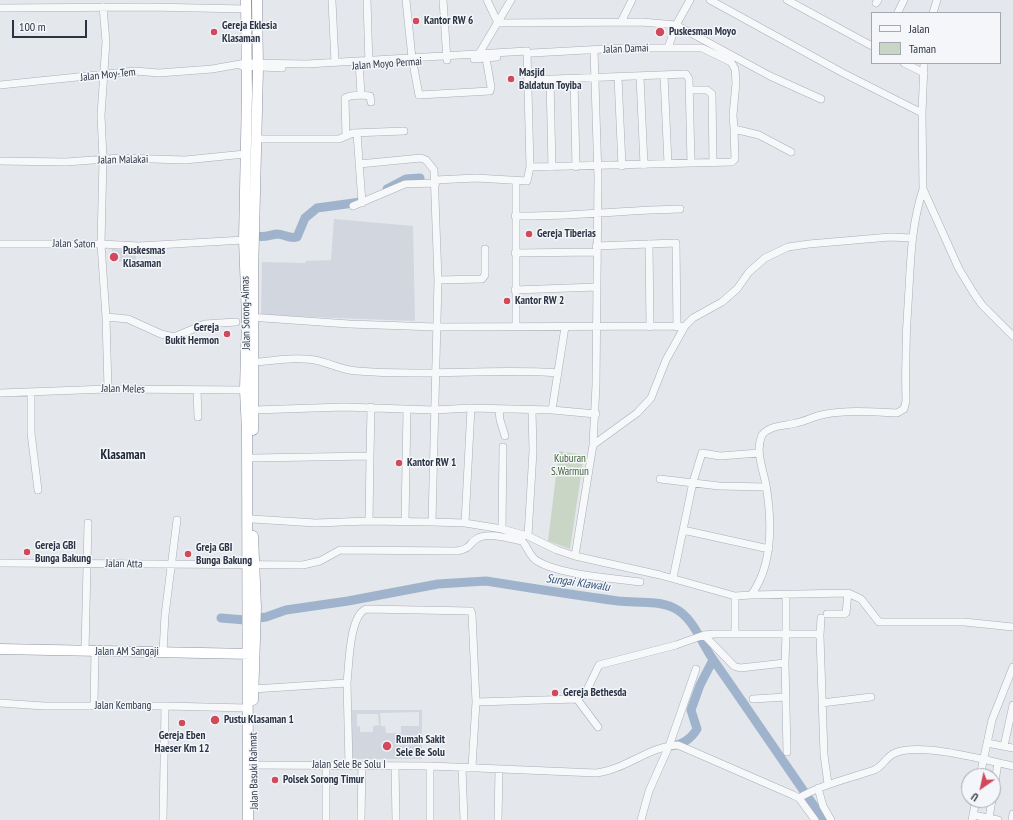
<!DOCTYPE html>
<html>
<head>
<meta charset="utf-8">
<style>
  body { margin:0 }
  #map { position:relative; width:1013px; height:820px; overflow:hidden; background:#e4e7ec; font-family:"PT Sans Narrow",sans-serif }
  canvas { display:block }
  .legend { position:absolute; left:871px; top:12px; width:130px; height:52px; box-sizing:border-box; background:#f4f6f9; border:1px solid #a4a8b1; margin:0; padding:5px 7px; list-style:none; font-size:12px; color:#2b3445 }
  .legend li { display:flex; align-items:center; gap:8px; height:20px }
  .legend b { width:20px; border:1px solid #a4a8b1 }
  .north { position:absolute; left:961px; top:768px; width:40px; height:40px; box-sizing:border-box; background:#f4f6f9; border:1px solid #a4a8b1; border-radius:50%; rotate:214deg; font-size:11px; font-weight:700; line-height:16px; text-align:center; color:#2b3445 }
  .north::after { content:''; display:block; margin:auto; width:14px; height:18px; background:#d1495b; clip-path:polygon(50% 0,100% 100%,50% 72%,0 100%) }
  .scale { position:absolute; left:12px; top:20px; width:75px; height:18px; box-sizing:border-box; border:2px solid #2b3445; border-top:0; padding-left:5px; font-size:12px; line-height:14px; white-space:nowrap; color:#2b3445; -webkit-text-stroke:3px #f4f6f9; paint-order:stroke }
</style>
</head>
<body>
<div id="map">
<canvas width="1013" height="820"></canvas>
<ul class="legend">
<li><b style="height:5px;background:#f7f8fa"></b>Jalan</li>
<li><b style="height:11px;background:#c9d6c5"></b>Taman</li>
</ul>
<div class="north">U</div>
<div class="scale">100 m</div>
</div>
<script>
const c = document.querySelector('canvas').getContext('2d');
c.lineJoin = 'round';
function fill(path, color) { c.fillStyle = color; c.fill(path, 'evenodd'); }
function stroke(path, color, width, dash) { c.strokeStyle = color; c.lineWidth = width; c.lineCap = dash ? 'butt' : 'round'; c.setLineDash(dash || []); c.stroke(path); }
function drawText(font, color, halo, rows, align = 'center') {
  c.font = font + ' "PT Sans Narrow",sans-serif'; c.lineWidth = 3; c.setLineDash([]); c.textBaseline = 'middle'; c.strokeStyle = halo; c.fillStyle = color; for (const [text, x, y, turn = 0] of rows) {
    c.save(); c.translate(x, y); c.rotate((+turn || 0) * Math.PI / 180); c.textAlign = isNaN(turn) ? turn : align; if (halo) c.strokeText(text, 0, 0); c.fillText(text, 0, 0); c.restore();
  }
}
fill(new Path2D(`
  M 334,219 L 413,226 L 415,321 L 261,315 L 262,262 L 305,263 L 306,261 L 331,260 Z
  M 112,249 L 136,250 L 136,262 L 112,261 Z
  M 352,710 L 422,710 L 422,759 L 352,759 ZM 419,712 L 419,726 L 401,726 L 401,733 L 386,733 L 385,726 L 381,726 L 380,713 ZM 357,714 L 378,714 L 379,725 L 373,726 L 373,732 L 360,732 L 360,726 L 357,726 Z`), '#d2d6de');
fill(new Path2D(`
  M 559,451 L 584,455 L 570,549 L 548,541 Z`), '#c9d6c5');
stroke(new Path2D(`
  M 387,189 L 406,179 L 420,178
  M 257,236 C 265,238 269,235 277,234 C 284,234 289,239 297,237 L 305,218 L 317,208 L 361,202
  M 221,618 L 245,620 L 266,617 L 286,610 L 348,601 L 438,584 L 486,581 C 530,588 574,595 618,601 C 636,603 657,600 674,608 C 693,617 701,642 712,658 C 750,712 786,766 824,820
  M 670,746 C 682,745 691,739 697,729 L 691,710 L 700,685 L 713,660`), '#9fb4cc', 9);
const minor = new Path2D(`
  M 367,0 L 369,65
  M 406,0 L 412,58 L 419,95 L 490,91 L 491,87 L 486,58
  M 443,0 L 447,60
  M 487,0 L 498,23 L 642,22 L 676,25 L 770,76 L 821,99
  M 710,0 L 843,73 L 922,113
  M 787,0 L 872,46
  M 332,1 L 335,62
  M 876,3 L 878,0
  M 103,7 L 106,42 L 101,115 L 103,159 L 101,244 L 106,317 L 108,389
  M 0,8 L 148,7 L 247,9
  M 898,12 L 904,0
  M 933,13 L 937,0
  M 621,22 L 632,0
  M 668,48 L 676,25 L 690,0
  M 532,53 L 623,48 L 702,48 L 731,62 L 735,69 L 736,83 L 733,115 L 734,129 L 759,135 L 791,152
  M 477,57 L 511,0
  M 474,59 L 497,57
  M 359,61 L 361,95 L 350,96 L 345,98 L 346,136 L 353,133 L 404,131
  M 904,63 L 924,73
  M 924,63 L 922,113 L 923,189 L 959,269 L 973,292 L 982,305 L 1013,336
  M 242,66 L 282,68
  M 664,75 L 668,164
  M 618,77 L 622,166
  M 640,77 L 644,165
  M 574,79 L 576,167
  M 528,80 L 686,74 L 689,79 L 691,163
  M 550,80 L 552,167
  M 0,85 L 135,71 L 159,73 L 212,69 L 246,63 L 307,64 L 527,51
  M 689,90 L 707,90 L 712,94 L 713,163
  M 361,95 L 370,96 L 371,102
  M 357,133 L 362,203
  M 256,139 L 339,139 L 346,136
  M 0,161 L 66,162 L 120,158 L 185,160 L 245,154
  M 359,164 L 421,158 L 426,160 L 434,170 L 438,280 L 432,522
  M 530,167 L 732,162 L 735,159 L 734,129
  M 435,180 L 476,178 L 527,181 L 530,167 L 527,51
  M 516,181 L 516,327
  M 353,206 L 405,184 L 436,183
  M 515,216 C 570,217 625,210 680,209
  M 0,244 L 101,244 L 139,246 L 244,240
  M 649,244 L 650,327
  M 596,246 L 676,243 L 677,327
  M 515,253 L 596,252
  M 438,280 L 482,279 L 485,275 L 485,249
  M 515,290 L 596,287
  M 106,317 L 128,319 L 161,334 L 174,337 L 205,324 L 236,322
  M 249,317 L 349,324 L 436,327 L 685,326
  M 255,362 C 274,361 299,356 319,361 C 331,364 343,370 357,371 C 424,377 491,368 558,373
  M 197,390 L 198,417
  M 31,392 L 31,433 L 38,490
  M 0,393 L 108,389 L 245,390
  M 254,410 L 344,407 L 434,410 L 471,408 L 552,410 L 596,414
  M 499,410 L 500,420 L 505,436
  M 552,410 L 565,327
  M 593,445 L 596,385 L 598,177 L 594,50
  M 370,456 L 371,407
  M 253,458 L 370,456 L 369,521
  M 660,479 L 719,486 L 766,487
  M 252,519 L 316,523 L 369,521 L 432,522 L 465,523 L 502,529 L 528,536 L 557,550 L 575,556 L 660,575 L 735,596 L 751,595 C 774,564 772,521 766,485 C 763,469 755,451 762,435 C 770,425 785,426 796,423 C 806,421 814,416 826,414 C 849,410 873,412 897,413 L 904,409 L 906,401 C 905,363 906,326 909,288 C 911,251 912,224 923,189
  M 405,522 L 407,410
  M 465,523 L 471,408
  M 502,529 L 503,447
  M 683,530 L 769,549
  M 528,536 L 533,451 L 532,410
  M 575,556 L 593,445 L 637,413 L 651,398 L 666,360 L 685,326 L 693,318 L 722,302 L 737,289 L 749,272 L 765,258 L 788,247 L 809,244 L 890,237 L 912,238
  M 0,563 L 303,565 L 320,561 L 340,550 L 457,551 C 473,548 468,543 478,538 C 489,532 510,539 522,541 C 528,547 529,556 537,561 C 560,575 613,578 640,582
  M 673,578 L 693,482 L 702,453 L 720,456 L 759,453
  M 786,594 L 786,634 L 817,634 L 820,636 L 824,755 L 828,784
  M 751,595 L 848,593 L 861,599 L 879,622 L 964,622 L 1013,627
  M 735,596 L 735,634
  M 827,614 L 844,614 L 846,613 L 848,593
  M 820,635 L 821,618
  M 85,651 L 88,523
  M 163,652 L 165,615 L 177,520
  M 785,663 L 787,752
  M 347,683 C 349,666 349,616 366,609 L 471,611 L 472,614 L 476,702 L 472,767
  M 253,689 L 347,683 L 349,765
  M 577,699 L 598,727
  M 753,699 L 786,697
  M 476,702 L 577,699 L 586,692 L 599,665 L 676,645 L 704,635 L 715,634 L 786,634 L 785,663 L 740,668 L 734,666 L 704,635
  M 0,703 L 44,706 L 165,706 L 247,708
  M 822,703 L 871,697
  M 94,705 L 95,651
  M 987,743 L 1013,748
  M 1004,746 L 1013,705
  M 247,765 L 430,766 L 596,773 C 625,770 649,746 678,745 L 793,795 L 799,798 L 815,820
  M 395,766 L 396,820
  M 462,768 L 464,820
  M 980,776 L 992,720 L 1013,667
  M 818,788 L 823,806 L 831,820
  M 993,794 L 998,763
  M 799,798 C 823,784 848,779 874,770 C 883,767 886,756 895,753 C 921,742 984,760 1013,766
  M 973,815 L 998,820
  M 989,818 L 992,800
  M 163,820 L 165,706
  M 326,820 L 326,766
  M 361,820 L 362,765
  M 430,820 L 430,766
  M 498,820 L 499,770
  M 641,820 L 649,791 L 669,746 L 696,669
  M 972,820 L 976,800
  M 1012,820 L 1013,814`);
const highway = new Path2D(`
  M 246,0 L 247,93 L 244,240 L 247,317 L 245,390 L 247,430 L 248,820
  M 253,430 L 253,275 L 258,68 L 257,0
  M 0,649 L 252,654
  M 253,700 L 256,607 L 253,536`);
stroke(minor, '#a9aeb7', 8);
stroke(highway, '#8b94a3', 11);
stroke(minor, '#f7f8fa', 7);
stroke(highway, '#fff', 10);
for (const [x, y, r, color] of [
  [416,21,4,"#d1495b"],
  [214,32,4,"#d1495b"],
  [660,32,5,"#d1495b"],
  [511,79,4,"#d1495b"],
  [529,234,4,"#d1495b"],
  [114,257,5,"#d1495b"],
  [507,301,4,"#d1495b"],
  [227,334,4,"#d1495b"],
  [399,463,4,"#d1495b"],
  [27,552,4,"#d1495b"],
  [188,554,4,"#d1495b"],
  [555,693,4,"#d1495b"],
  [215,720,5,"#d1495b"],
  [182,723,4,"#d1495b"],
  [387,746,5,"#d1495b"],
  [275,780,4,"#d1495b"]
]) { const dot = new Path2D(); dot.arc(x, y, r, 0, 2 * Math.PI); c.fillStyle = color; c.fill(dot); stroke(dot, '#f4f6f9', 1.5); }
drawText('bold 11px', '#2b3445', '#f4f6f9', [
  ["Kantor RW 6",424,21],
  ["Gereja Eklesia",222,26],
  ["Klasaman",222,39],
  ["Puskesman Moyo",669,32],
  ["Masjid",519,73],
  ["Baldatun Toyiba",519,86],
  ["Gereja Tiberias",537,234],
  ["Puskesmas",123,251],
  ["Klasaman",123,264],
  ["Kantor RW 2",515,301],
  ["Gereja",219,328,"right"],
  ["Bukit Hermon",219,341,"right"],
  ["Kantor RW 1",407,463],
  ["Gereja GBI",35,546],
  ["Bunga Bakung",35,559],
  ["Greja GBI",196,548],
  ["Bunga Bakung",196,561],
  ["Gereja Bethesda",563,693],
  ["Pustu Klasaman 1",224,720],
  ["Gereja Eben",182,736,"center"],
  ["Haeser Km 12",182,749,"center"],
  ["Rumah Sakit",396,740],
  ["Sele Be Solu",396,753],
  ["Polsek Sorong Timur",283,780]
], 'left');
drawText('11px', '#2b3445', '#f4f6f9', [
  ["Jalan Damai",626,49,-2],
  ["Jalan Moyo Permai",387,64,-4],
  ["Jalan Moy-Tem",108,75,-6],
  ["Jalan Malakai",123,160,-1],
  ["Jalan Saton",74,244,1],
  ["Jalan Sorong-Aimas",246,313,-91],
  ["Jalan Meles",123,389,1],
  ["Jalan Atta",124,564,1],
  ["Jalan AM Sangaji",127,652],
  ["Jalan Kembang",123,706],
  ["Jalan Sele Be Solu I",349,765],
  ["Jalan Basuki Rahmat",254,771,-91]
]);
drawText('11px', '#3f6138', '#f4f6f9', [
  ["Kuburan",570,459],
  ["S.Warmun",570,472]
]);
drawText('italic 12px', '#34527a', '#f4f6f9', [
  ["Sungai Klawalu",578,583,8]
]);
drawText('bold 13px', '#1d2536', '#f4f6f9', [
  ["Klasaman",123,455]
]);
</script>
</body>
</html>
